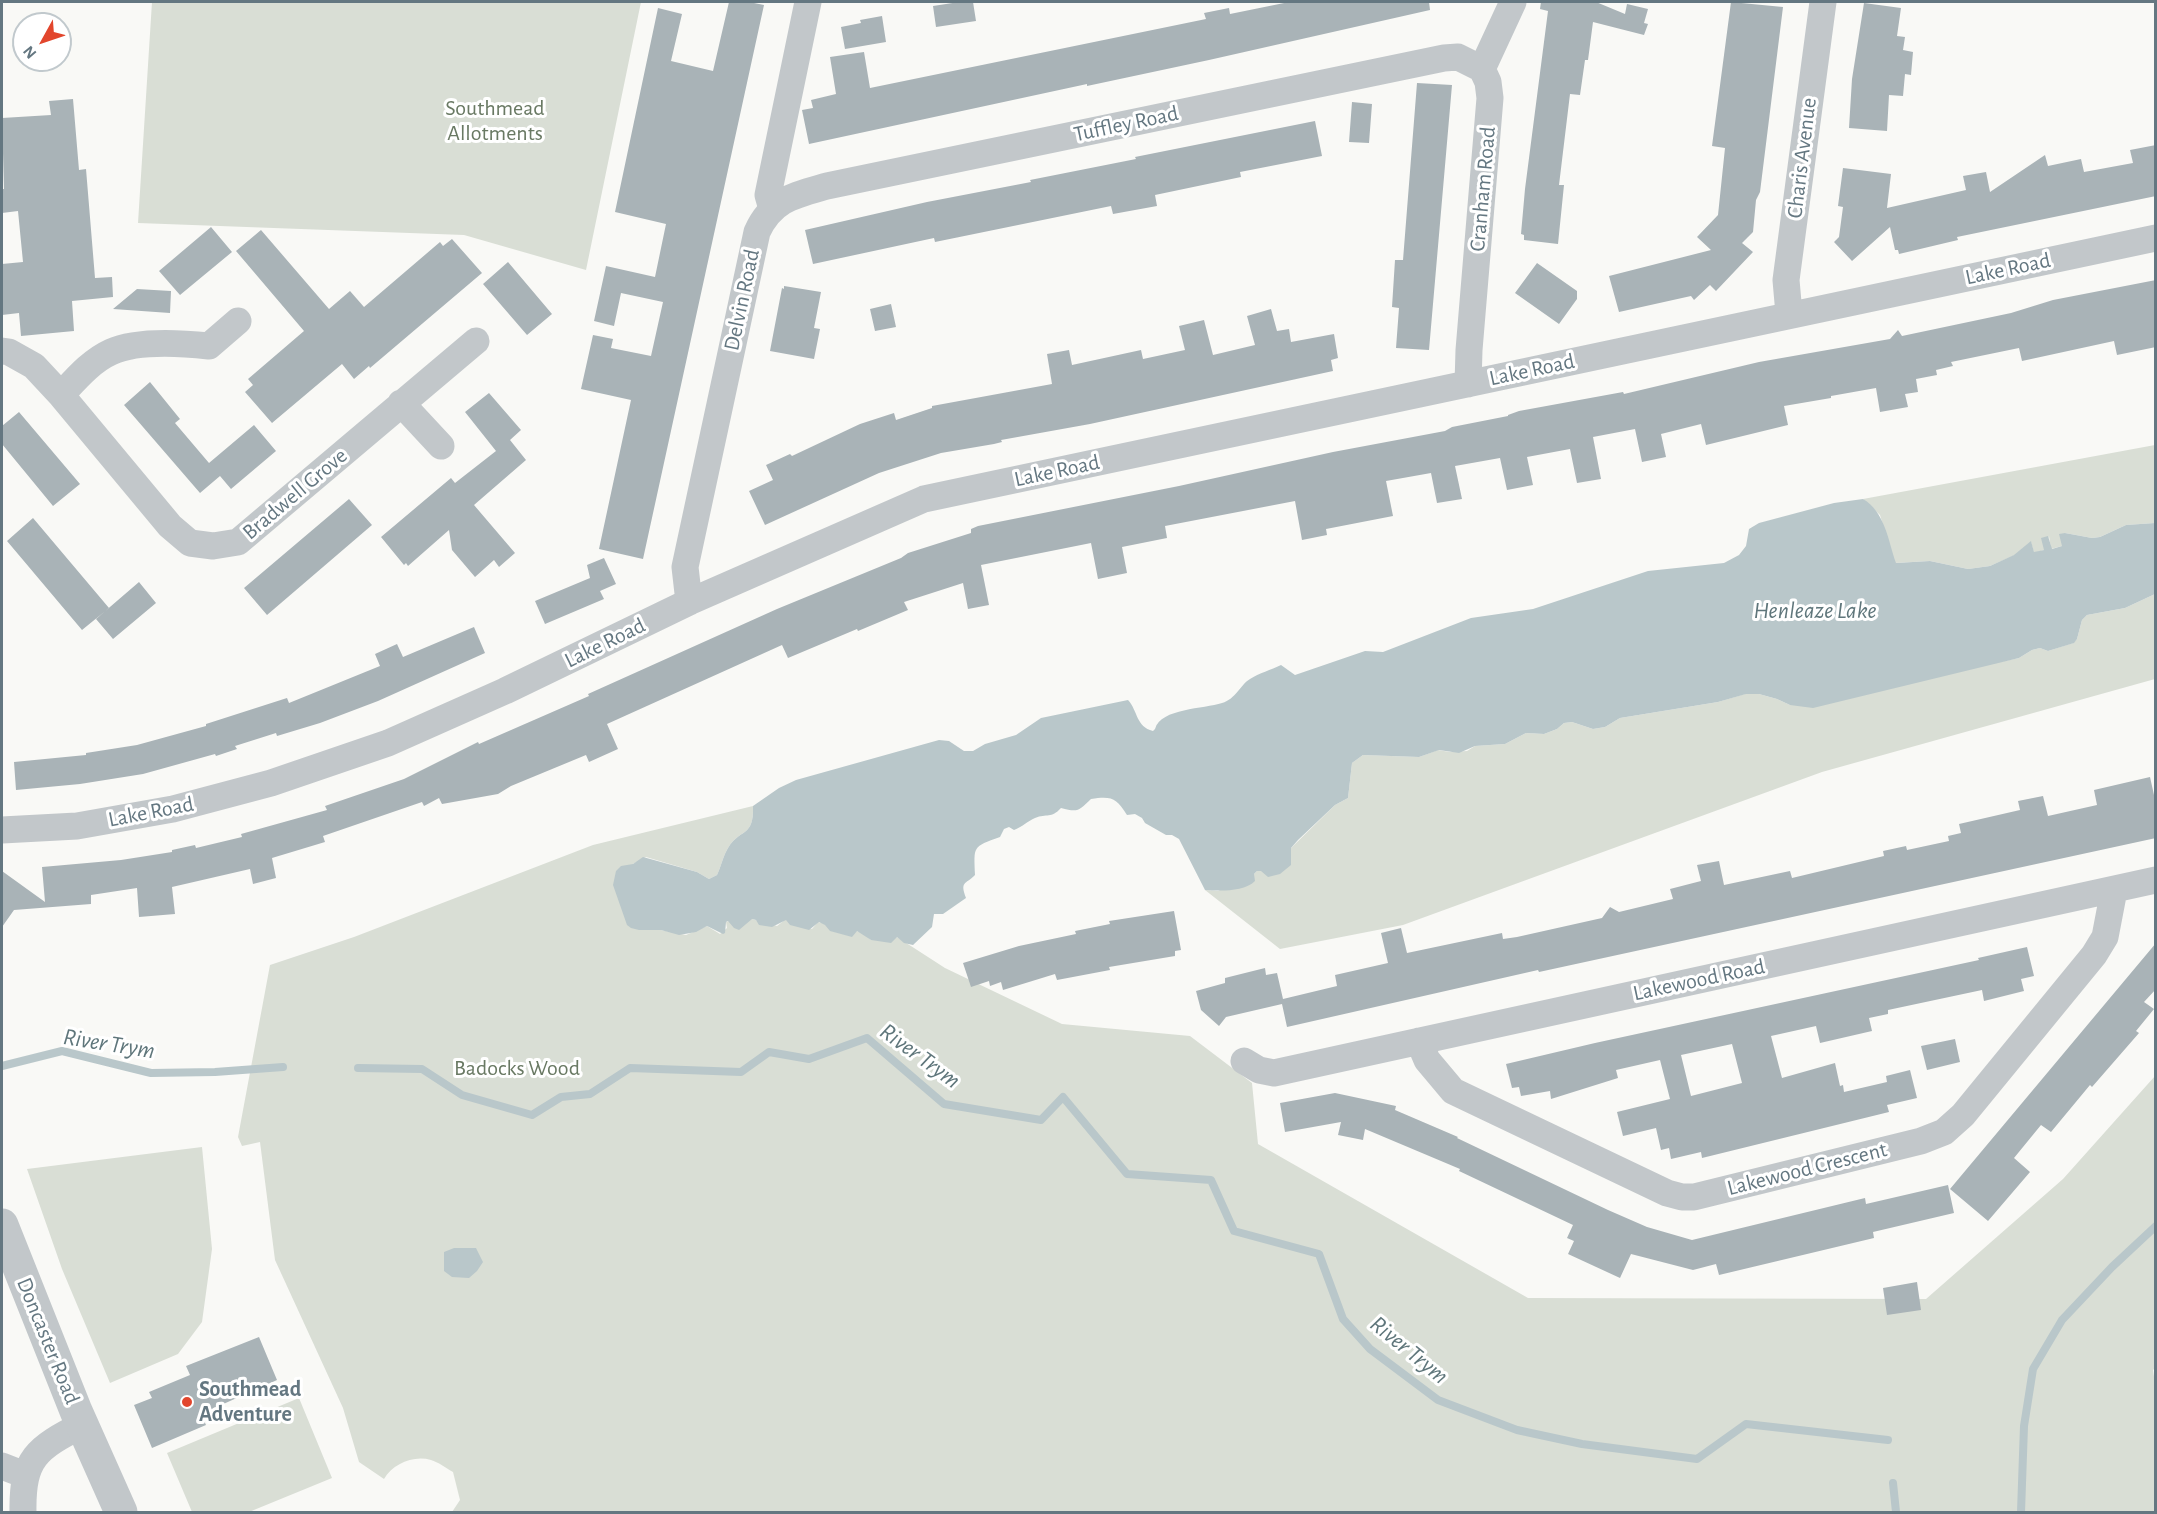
<!DOCTYPE html>
<html>
<head>
<meta charset="utf-8">
<style>
  body { margin:0 }
  #map { position:relative; width:2157px; height:1514px; overflow:hidden; background:#f9f9f6; font-family:"Alegreya Sans",sans-serif }
  canvas { display:block }
  .frame { position:absolute; inset:0; border:3px solid #647781; pointer-events:none }
  .north { position:absolute; left:12px; top:12px; width:60px; height:60px; box-sizing:border-box; background:#fff; border:2px solid #c1c9cd; border-radius:50%; rotate:230deg; font-size:16px; font-weight:700; line-height:24px; text-align:center; color:#647781 }
  .north::after { content:''; display:block; margin:auto; width:21px; height:27px; background:#e2462d; clip-path:polygon(50% 0,100% 100%,50% 72%,0 100%) }
</style>
</head>
<body>
<div id="map">
<canvas width="2157" height="1514"></canvas>
<div class="frame"></div>
<div class="north">N</div>
</div>
<script>
const c = document.querySelector('canvas').getContext('2d');
c.lineJoin = 'round';
function fill(path, color) { c.fillStyle = color; c.fill(path, 'evenodd'); }
function stroke(path, color, width, dash) { c.strokeStyle = color; c.lineWidth = width; c.lineCap = dash ? 'butt' : 'round'; c.setLineDash(dash || []); c.stroke(path); }
function drawText(font, color, halo, rows, align = 'center') {
  c.font = font + ' "Alegreya Sans",sans-serif'; c.lineWidth = 6; c.setLineDash([]); c.textBaseline = 'middle'; c.strokeStyle = halo; c.fillStyle = color; for (const [text, x, y, turn = 0] of rows) {
    c.save(); c.translate(x, y); c.rotate((+turn || 0) * Math.PI / 180); c.textAlign = isNaN(turn) ? turn : align; if (halo) c.strokeText(text, 0, 0); c.fillText(text, 0, 0); c.restore();
  }
}
fill(new Path2D(`
  M 152,2 L 641,2 L 586,270 L 464,235 L 138,223 Z
  M 2155,445 L 2155,523 L 2126,525 L 2100,537 L 2092,538 L 2065,533 L 2062,546 L 2051,549 L 2049,536 L 2044,550 L 2034,553 L 2031,542 L 2015,555 L 1990,566 L 1968,569 L 1930,561 L 1895,563 L 1880,515 L 1863,499 Z
  M 2155,594 L 2155,679 L 1822,772 L 1403,925 L 1280,949 L 1205,890 L 1218,891 L 1254,874 L 1257,871 L 1261,871 L 1291,848 L 1335,805 L 1348,798 L 1352,763 L 1363,755 L 1419,757 L 1438,750 L 1450,752 L 1467,751 L 1475,746 L 1505,744 L 1526,733 L 1544,734 L 1557,729 L 1564,723 L 1572,722 L 1593,729 L 1605,727 L 1620,718 L 1718,702 L 1745,694 L 1759,694 L 1777,699 L 1790,705 L 2019,658 L 2032,650 L 2040,648 L 2048,651 L 2073,643 L 2077,639 L 2082,620 L 2087,615 L 2125,608 Z
  M 753,806 C 754,838 740,828 728,848 C 723,856 721,867 717,875 L 709,879 L 697,872 L 646,857 L 633,864 L 639,930 L 661,930 L 686,935 L 707,926 L 720,934 L 727,928 L 726,922 L 729,921 L 752,919 L 777,926 L 786,919 L 812,929 L 818,922 L 861,932 L 871,940 L 897,937 L 945,968 L 1062,1024 L 1190,1036 L 1252,1083 L 1258,1144 L 1528,1298 L 1926,1299 L 2063,1179 L 2155,1076 L 2156,1367 L 2153,1370 L 2156,1390 L 2155,1512 L 452,1512 L 460,1500 L 453,1472 C 446,1468 438,1462 431,1460 C 413,1455 393,1464 384,1479 L 359,1462 L 343,1408 L 275,1260 L 260,1142 L 242,1146 L 238,1137 L 270,965 L 354,937 L 593,845 Z
  M 202,1147 L 212,1249 L 202,1322 L 178,1354 L 110,1383 L 62,1269 L 27,1169 Z
  M 299,1398 L 332,1478 L 249,1512 L 192,1512 L 167,1453 Z`), '#d9ded5');
fill(new Path2D(`
  M 1863,499 C 1885,512 1888,540 1896,563 L 1930,561 L 1968,569 L 1990,566 L 2014,555 L 2031,541 L 2034,552 L 2044,550 L 2041,538 L 2048,536 L 2052,549 L 2062,546 L 2059,534 L 2065,533 L 2092,538 L 2100,537 L 2126,525 L 2155,523 L 2155,594 L 2125,608 L 2087,615 L 2082,620 L 2077,639 L 2074,643 L 2048,651 L 2040,648 L 2032,650 L 2019,658 L 1813,708 L 1790,705 L 1777,699 L 1759,694 L 1746,694 L 1718,702 L 1620,718 L 1605,727 L 1593,729 L 1572,722 L 1564,723 L 1557,729 L 1544,734 L 1526,733 L 1505,744 L 1475,746 L 1459,753 L 1439,750 L 1419,757 L 1363,755 L 1352,763 L 1348,798 L 1335,805 L 1298,840 L 1291,848 L 1291,865 L 1280,874 L 1268,877 L 1261,871 L 1257,871 L 1254,874 L 1255,881 C 1244,892 1220,891 1205,890 L 1179,839 L 1172,835 L 1166,835 L 1145,823 L 1142,818 L 1135,814 L 1127,815 C 1116,798 1112,796 1091,799 C 1079,810 1079,813 1061,808 C 1051,819 1047,813 1035,818 C 1028,821 1022,827 1014,830 L 1009,827 L 1004,829 L 1000,837 C 972,847 974,846 975,875 C 965,885 960,881 966,898 L 943,914 L 934,914 L 932,927 L 913,945 L 904,943 L 897,937 L 891,943 L 871,940 L 857,931 L 852,937 L 830,931 L 825,925 L 819,922 L 809,930 L 790,925 L 786,920 L 772,927 L 759,925 L 756,920 L 752,919 L 739,930 L 734,928 L 728,921 L 726,922 L 725,933 L 723,934 L 707,926 L 696,932 L 679,935 L 661,930 L 639,930 L 631,928 L 627,925 L 613,885 L 616,871 L 621,866 L 633,864 L 643,857 L 697,872 L 709,879 L 717,875 C 721,867 723,856 728,848 C 740,828 754,838 753,806 L 779,788 L 796,780 L 939,740 L 949,741 L 964,751 L 973,751 L 985,744 L 1016,735 L 1041,718 L 1128,700 C 1138,711 1136,727 1153,731 L 1155,729 C 1161,708 1204,709 1222,703 C 1236,699 1240,685 1250,679 C 1259,673 1271,670 1281,665 L 1295,675 L 1365,651 L 1383,652 L 1471,618 L 1533,609 L 1648,571 L 1724,563 L 1739,555 L 1746,546 L 1749,529 L 1759,523 L 1834,503 Z
  M 454,1248 L 476,1248 L 483,1262 L 477,1271 L 469,1278 L 452,1277 L 444,1271 L 444,1252 Z`), '#b9c7ca');
stroke(new Path2D(`
  M 2,1066 L 62,1051 L 151,1073 L 215,1072 L 283,1067
  M 358,1068 L 422,1069 L 462,1095 L 532,1115 L 561,1097 L 590,1094 L 630,1068 L 741,1072 L 769,1052 L 809,1059 L 867,1038 L 944,1104 L 1041,1120 L 1063,1097 L 1127,1174 L 1211,1180 L 1234,1231 L 1319,1254 L 1343,1319 L 1370,1349 L 1438,1400 L 1517,1430 L 1582,1444 L 1697,1459 L 1746,1424 L 1888,1440
  M 1893,1483 L 1896,1512
  M 2021,1512 L 2024,1426 L 2033,1369 L 2062,1320 L 2112,1267 L 2156,1226`), '#b9c7ca', 8);
fill(new Path2D(`
  M 729,2 L 749,2 L 764,5 L 643,559 L 599,549 L 631,400 L 581,389 L 593,335 L 613,339 L 611,348 L 651,356 L 663,302 L 621,293 L 614,326 L 594,321 L 606,266 L 655,277 L 666,224 L 615,212 L 658,8 L 682,14 L 671,61 L 713,71 Z
  M 959,2 L 973,2 L 976,21 L 936,27 L 933,6 Z
  M 1289,2 L 1429,2 L 1430,10 L 1209,60 L 1087,86 L 1087,84 L 809,144 L 802,110 L 813,108 L 811,100 L 836,94 L 830,57 L 864,52 L 870,88 L 1206,19 L 1204,13 L 1229,8 L 1230,14 Z
  M 1541,2 L 1596,2 L 1625,14 L 1627,4 L 1648,9 L 1644,23 L 1648,24 L 1644,35 L 1593,22 L 1588,60 L 1585,60 L 1580,95 L 1570,94 L 1559,185 L 1564,185 L 1558,244 L 1524,240 L 1524,235 L 1521,234 L 1525,189 L 1548,11 L 1540,9 Z
  M 1731,2 L 1783,7 L 1760,192 L 1756,200 L 1753,232 L 1742,243 L 1753,252 L 1716,291 L 1710,285 L 1694,300 L 1691,296 L 1619,312 L 1609,276 L 1711,250 L 1697,237 L 1718,215 L 1725,148 L 1712,146 Z
  M 1864,3 L 1901,8 L 1897,36 L 1905,37 L 1903,50 L 1913,52 L 1911,75 L 1905,74 L 1903,96 L 1889,95 L 1887,131 L 1849,128 L 1852,79 Z
  M 882,16 L 886,42 L 845,49 L 841,27 L 861,23 L 860,20 Z
  M 1417,83 L 1452,85 L 1429,350 L 1396,348 L 1399,308 L 1392,307 L 1395,260 L 1403,260 Z
  M 73,99 L 79,170 L 86,169 L 95,278 L 112,277 L 113,297 L 72,301 L 74,331 L 21,336 L 19,313 L 2,315 L 2,264 L 23,262 L 18,211 L 2,213 L 2,189 L 4,189 L 2,118 L 51,115 L 49,101 Z
  M 1352,102 L 1372,104 L 1369,143 L 1349,142 Z
  M 1315,121 L 1322,156 L 1240,172 L 1241,177 L 1155,195 L 1157,206 L 1113,214 L 1111,206 L 935,242 L 934,238 L 813,264 L 805,230 L 927,202 L 1031,182 L 1030,180 L 1136,159 L 1135,157 Z
  M 2156,145 L 2156,196 L 1957,237 L 1958,240 L 1899,254 L 1898,250 L 1895,250 L 1890,227 L 1852,261 L 1834,242 L 1839,237 L 1843,207 L 1838,206 L 1843,168 L 1891,174 L 1887,208 L 1966,190 L 1963,176 L 1986,172 L 1990,192 L 2045,155 L 2048,166 L 2081,159 L 2084,172 L 2133,163 L 2130,150 Z
  M 211,227 L 232,252 L 180,295 L 159,271 Z
  M 261,230 L 329,309 L 350,291 L 364,307 L 440,242 L 443,246 L 452,239 L 482,273 L 370,368 L 369,366 L 354,379 L 342,364 L 272,423 L 245,392 L 253,385 L 248,379 L 304,331 L 236,251 Z
  M 508,262 L 552,314 L 527,335 L 483,284 Z
  M 1537,263 L 1577,291 L 1577,299 L 1559,324 L 1515,293 Z
  M 2156,280 L 2156,347 L 2117,355 L 2114,341 L 2022,361 L 2019,348 L 1951,362 L 1953,366 L 1936,370 L 1937,375 L 1916,379 L 1918,392 L 1905,394 L 1908,407 L 1880,412 L 1876,388 L 1831,396 L 1831,398 L 1784,406 L 1788,425 L 1706,445 L 1701,424 L 1661,434 L 1666,457 L 1642,462 L 1635,429 L 1593,437 L 1601,479 L 1577,483 L 1570,449 L 1527,457 L 1533,485 L 1507,490 L 1500,458 L 1455,466 L 1462,499 L 1437,503 L 1431,473 L 1386,481 L 1393,516 L 1326,529 L 1327,535 L 1302,540 L 1295,501 L 1165,526 L 1167,538 L 1122,547 L 1127,573 L 1098,579 L 1091,543 L 981,565 L 989,605 L 968,609 L 963,583 L 904,602 L 908,610 L 858,631 L 857,629 L 788,658 L 782,645 L 607,724 L 618,749 L 589,762 L 586,755 L 511,786 L 498,794 L 442,804 L 439,798 L 424,806 L 422,802 L 323,836 L 325,842 L 272,858 L 276,878 L 253,884 L 250,869 L 172,887 L 175,914 L 139,917 L 137,888 L 91,895 L 91,904 L 14,910 L 2,927 L 2,871 L 45,902 L 42,867 L 121,860 L 172,852 L 172,850 L 195,845 L 196,848 L 242,837 L 241,834 L 327,810 L 325,806 L 404,779 L 478,742 L 479,744 L 589,696 L 588,694 L 777,609 L 901,558 L 908,553 L 971,533 L 971,529 L 978,526 L 1179,486 L 1333,452 L 1445,431 L 1452,427 L 1508,416 L 1508,415 L 1519,411 L 1623,392 L 1624,394 L 1759,362 L 1890,339 L 1898,330 L 1902,336 L 2011,313 L 2053,300 Z
  M 784,286 L 821,292 L 814,328 L 820,329 L 814,359 L 770,351 L 782,288 L 784,289 Z
  M 137,289 L 171,291 L 170,313 L 113,309 Z
  M 891,304 L 896,327 L 875,331 L 870,309 Z
  M 1271,309 L 1277,331 L 1289,329 L 1291,342 L 1334,334 L 1338,358 L 1331,360 L 1333,371 L 1090,424 L 1001,440 L 1002,442 L 994,444 L 941,453 L 879,473 L 765,525 L 749,491 L 773,480 L 766,465 L 790,454 L 792,456 L 860,424 L 894,413 L 896,420 L 932,408 L 932,406 L 1052,384 L 1047,354 L 1069,350 L 1072,365 L 1141,350 L 1143,359 L 1185,350 L 1179,326 L 1204,320 L 1213,355 L 1255,345 L 1247,316 Z
  M 150,382 L 180,419 L 175,423 L 209,463 L 254,425 L 276,451 L 231,489 L 220,476 L 200,493 L 124,405 Z
  M 489,393 L 521,430 L 510,440 L 526,460 L 474,505 L 515,553 L 499,567 L 494,560 L 475,577 L 452,550 L 449,530 L 408,566 L 406,563 L 404,565 L 381,537 L 451,478 L 455,483 L 496,451 L 465,412 Z
  M 19,412 L 80,484 L 53,506 L 2,444 L 2,426 Z
  M 349,499 L 372,525 L 267,615 L 244,588 Z
  M 33,518 L 109,608 L 82,630 L 7,541 Z
  M 604,558 L 616,584 L 600,591 L 604,599 L 545,624 L 535,601 L 590,578 L 587,565 Z
  M 139,582 L 156,603 L 113,639 L 96,619 Z
  M 474,627 L 485,653 L 378,701 L 320,723 L 277,736 L 276,733 L 235,746 L 237,749 L 216,756 L 215,754 L 143,774 L 80,784 L 16,790 L 14,762 L 86,755 L 86,753 L 137,745 L 206,726 L 206,724 L 287,698 L 289,703 L 380,666 L 375,654 L 397,644 L 403,657 Z
  M 2150,777 L 2156,804 L 2156,838 L 1539,972 L 1538,970 L 1287,1027 L 1282,1004 L 1226,1017 L 1219,1026 L 1201,1010 L 1196,991 L 1225,983 L 1225,978 L 1265,968 L 1266,975 L 1277,973 L 1283,999 L 1337,986 L 1335,975 L 1388,963 L 1381,933 L 1401,928 L 1407,953 L 1502,933 L 1503,939 L 1517,937 L 1602,918 L 1610,907 L 1619,912 L 1673,899 L 1670,889 L 1701,881 L 1697,865 L 1719,861 L 1724,885 L 1790,871 L 1792,878 L 1884,856 L 1883,851 L 1906,846 L 1907,850 L 1949,841 L 1948,836 L 1961,833 L 1959,824 L 2020,810 L 2018,801 L 2043,796 L 2048,816 L 2097,805 L 2094,790 Z
  M 1174,911 L 1181,950 L 1175,951 L 1175,956 L 1109,967 L 1110,970 L 1057,980 L 1055,974 L 1003,990 L 1001,982 L 990,986 L 989,981 L 971,987 L 963,963 L 1019,946 L 1076,934 L 1075,931 L 1110,924 L 1109,921 Z
  M 2156,943 L 2156,989 L 2144,1002 L 2154,1009 L 2136,1031 L 2139,1033 L 2092,1087 L 2090,1085 L 2051,1132 L 2041,1125 L 2014,1158 L 2030,1172 L 1988,1221 L 1950,1189 Z
  M 2027,947 L 2034,976 L 2021,979 L 2024,991 L 1984,1001 L 1982,990 L 1888,1010 L 1888,1014 L 1869,1018 L 1872,1031 L 1820,1043 L 1816,1026 L 1771,1036 L 1782,1078 L 1835,1063 L 1840,1086 L 1843,1085 L 1844,1092 L 1887,1082 L 1886,1076 L 1910,1070 L 1917,1098 L 1887,1105 L 1889,1112 L 1702,1158 L 1701,1152 L 1671,1159 L 1669,1148 L 1661,1150 L 1656,1128 L 1623,1136 L 1617,1112 L 1670,1099 L 1660,1060 L 1616,1070 L 1618,1078 L 1551,1099 L 1550,1091 L 1521,1096 L 1519,1087 L 1512,1088 L 1506,1064 L 1595,1043 L 1979,960 L 1978,958 ZM 1732,1044 L 1742,1083 L 1691,1096 L 1681,1055 Z
  M 1955,1039 L 1960,1062 L 1927,1070 L 1921,1046 Z
  M 1335,1093 L 1396,1106 L 1395,1110 L 1458,1137 L 1457,1138 L 1608,1210 L 1647,1227 L 1692,1240 L 1865,1198 L 1866,1204 L 1948,1185 L 1954,1213 L 1873,1232 L 1874,1238 L 1719,1275 L 1716,1264 L 1693,1270 L 1631,1254 L 1620,1278 L 1568,1254 L 1574,1241 L 1567,1238 L 1573,1225 L 1459,1171 L 1460,1169 L 1365,1129 L 1363,1140 L 1338,1135 L 1341,1122 L 1285,1132 L 1280,1103 Z
  M 1917,1282 L 1921,1310 L 1887,1315 L 1883,1288 Z
  M 259,1337 L 277,1380 L 201,1414 L 206,1425 L 152,1448 L 134,1405 L 152,1398 L 149,1392 L 190,1375 L 186,1366 Z`), '#a9b3b7');
stroke(new Path2D(`
  M 1482,69 L 1513,2
  M 772,209 L 768,195 L 808,2
  M 1789,314 L 1786,280 L 1823,2
  M 2,351 L 9,352 L 34,366 L 61,395 L 170,526 L 190,543 L 213,546 L 238,542 L 476,341
  M 1468,384 L 1469,350 L 1490,98 L 1488,82 L 1482,69
  M 61,395 C 76,379 91,361 111,352 C 137,340 181,343 209,346 L 238,321
  M 401,403 L 441,446
  M 689,602 L 685,567 L 757,232 C 772,199 795,195 827,186 L 1444,58 L 1458,57 L 1482,69
  M 2,830 L 77,826 L 173,809 L 271,783 L 388,743 L 505,691 L 689,602 L 924,499 L 2156,238
  M 1419,1041 L 1427,1060 L 1453,1091 L 1667,1193 L 1682,1197 L 1694,1197 L 1921,1141 L 1944,1132 L 1963,1115 L 2094,955 L 2105,937 L 2114,890
  M 1244,1061 L 1259,1070 L 1274,1073 L 2156,880
  M 2,1466 L 25,1475
  M 23,1512 C 22,1458 37,1448 82,1425`), '#c2c7ca', 27);
stroke(new Path2D(`
  M 2,1225 L 76,1411 L 121,1512`), '#c2c7ca', 33);
for (const [x, y, r, color] of [
  [187,1402,6,"#e2462d"]
]) { const dot = new Path2D(); dot.arc(x, y, r, 0, 2 * Math.PI); c.fillStyle = color; c.fill(dot); stroke(dot, '#fff', 2); }
drawText('22px', '#697963', '#fff', [
  ["Southmead",495,108],
  ["Allotments",495,133],
  ["Badocks Wood",517,1068]
]);
drawText('22px', '#647781', '#fff', [
  ["Tuffley Road",1126,124,-12],
  ["Charis Avenue",1802,158,-83],
  ["Cranham Road",1483,189,-85],
  ["Lake Road",2008,269,-12],
  ["Delvin Road",742,300,-78],
  ["Lake Road",1532,370,-12],
  ["Lake Road",1057,471,-12],
  ["Bradwell Grove",295,494,-40],
  ["Lake Road",605,643,-26],
  ["Lake Road",151,812,-11],
  ["Lakewood Road",1699,980,-12],
  ["Lakewood Crescent",1807,1169,-14],
  ["Doncaster Road",48,1341,68]
]);
drawText('bold 22px', '#647781', '#fff', [
  ["Southmead",199,1389],
  ["Adventure",199,1414]
], 'left');
drawText('italic 24px', '#5f767b', '#fff', [
  ["Henleaze Lake",1815,611],
  ["River Trym",109,1044,9],
  ["River Trym",920,1056,36],
  ["River Trym",1409,1350,39]
]);
</script>
</body>
</html>
